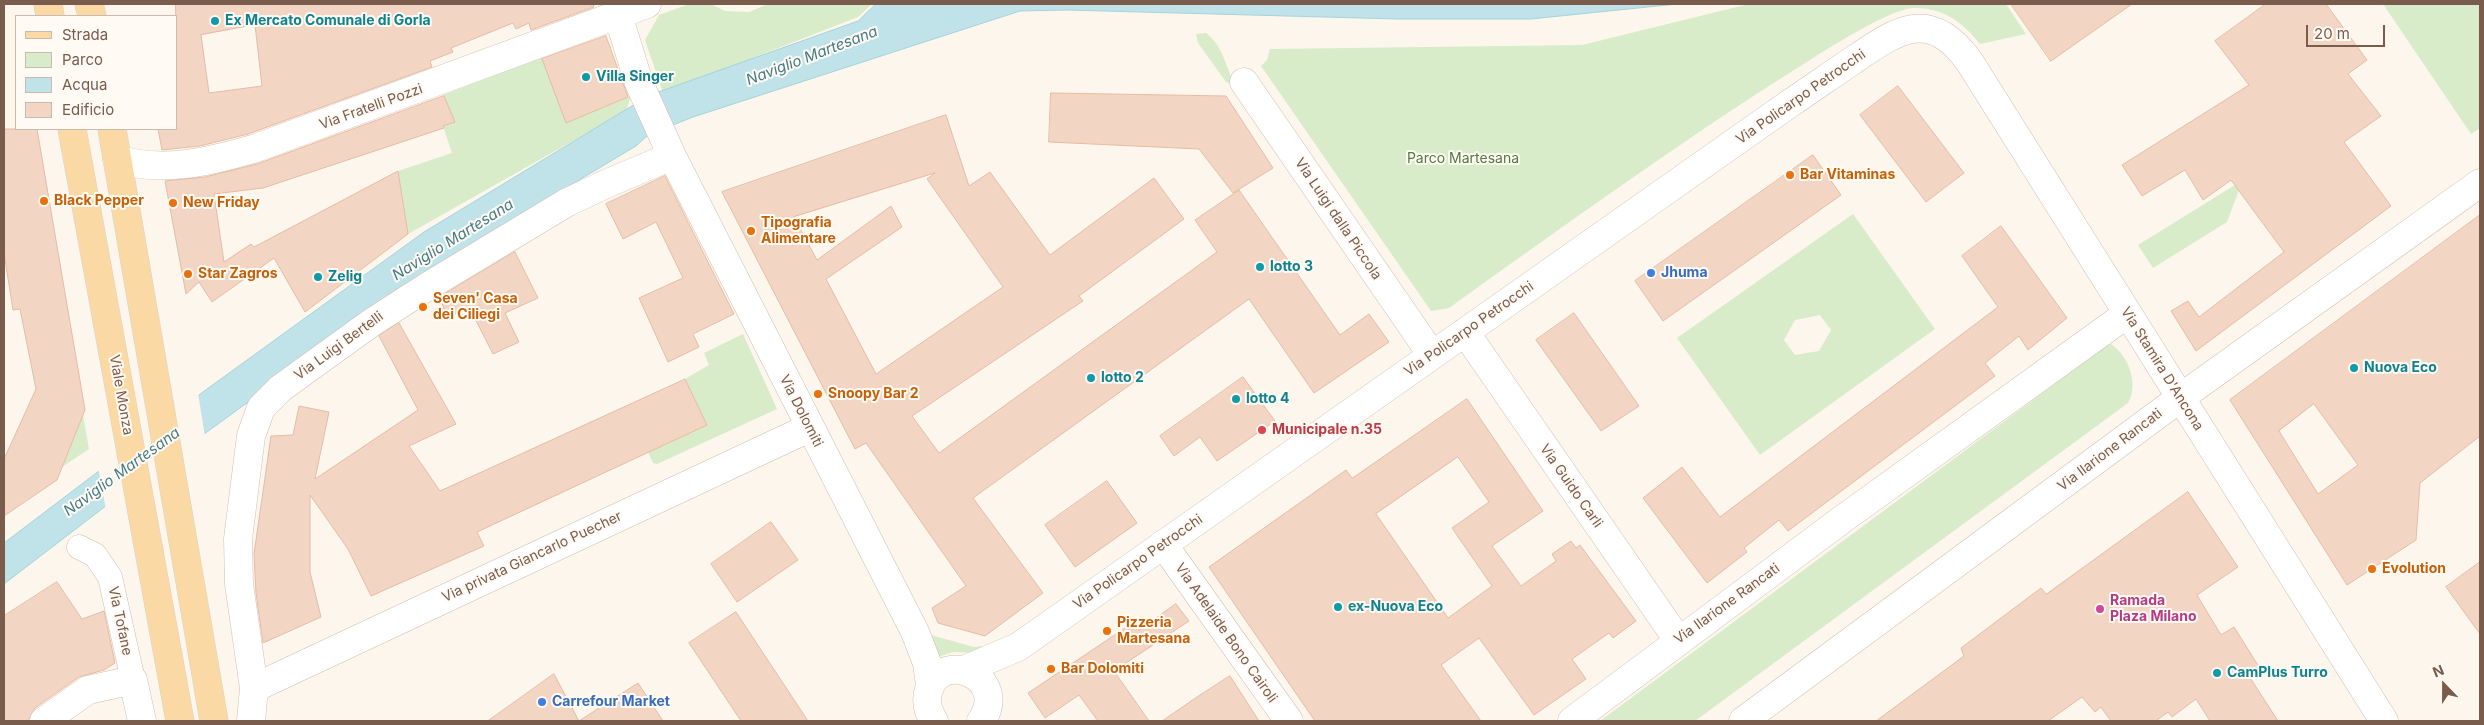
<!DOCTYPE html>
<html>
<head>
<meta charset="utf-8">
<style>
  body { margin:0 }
  #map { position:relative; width:2484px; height:725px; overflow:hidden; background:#fdf6ec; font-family:Inter,sans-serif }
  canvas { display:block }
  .frame { position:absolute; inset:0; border:5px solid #7a5c4d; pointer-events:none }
  .legend { position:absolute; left:15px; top:15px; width:162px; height:115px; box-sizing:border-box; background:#fffaf3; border:1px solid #cabbb1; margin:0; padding:6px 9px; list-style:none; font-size:15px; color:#7a5c4d }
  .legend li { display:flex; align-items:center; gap:10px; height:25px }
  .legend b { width:25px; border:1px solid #cabbb1 }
  .north { position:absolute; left:2419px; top:660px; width:50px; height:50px; -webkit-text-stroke:4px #fffaf3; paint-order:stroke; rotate:338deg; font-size:14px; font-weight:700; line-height:20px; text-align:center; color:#7a5c4d }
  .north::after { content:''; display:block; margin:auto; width:18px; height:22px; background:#7a5c4d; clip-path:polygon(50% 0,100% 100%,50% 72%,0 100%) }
  .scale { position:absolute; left:2306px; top:25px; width:79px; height:22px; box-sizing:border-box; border:2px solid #7a5c4d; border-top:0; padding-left:6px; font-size:15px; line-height:18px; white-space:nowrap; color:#7a5c4d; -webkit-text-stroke:4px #fffaf3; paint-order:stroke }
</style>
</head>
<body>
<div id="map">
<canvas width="2484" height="725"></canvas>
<div class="frame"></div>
<ul class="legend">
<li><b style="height:6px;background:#fbd9a5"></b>Strada</li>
<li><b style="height:14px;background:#d8ecc9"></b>Parco</li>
<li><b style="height:14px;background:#bfe3e8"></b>Acqua</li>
<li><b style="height:14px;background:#f3d5c3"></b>Edificio</li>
</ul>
<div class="north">N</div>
<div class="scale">20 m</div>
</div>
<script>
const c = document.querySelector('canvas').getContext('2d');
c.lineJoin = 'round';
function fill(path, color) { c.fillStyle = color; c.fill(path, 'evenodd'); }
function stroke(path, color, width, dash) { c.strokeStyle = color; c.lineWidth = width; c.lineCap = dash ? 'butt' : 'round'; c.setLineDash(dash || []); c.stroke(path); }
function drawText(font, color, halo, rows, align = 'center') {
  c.font = font + ' Inter,sans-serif'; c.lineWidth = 4; c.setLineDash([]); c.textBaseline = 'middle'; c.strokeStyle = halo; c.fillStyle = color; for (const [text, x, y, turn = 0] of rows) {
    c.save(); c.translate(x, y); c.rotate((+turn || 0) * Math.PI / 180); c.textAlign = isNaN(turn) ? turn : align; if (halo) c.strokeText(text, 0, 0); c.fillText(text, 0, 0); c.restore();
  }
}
fill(new Path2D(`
  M 689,4 L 711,4 L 725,11 L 749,12 L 768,4 L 872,4 L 858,17 L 663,93 L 645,40 L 659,15 Z
  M 1749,4 L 2006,4 L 2026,34 L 1980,44 C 1963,22 1942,7 1913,8 C 1887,10 1826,50 1802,65 C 1681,141 1565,225 1449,308 L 1431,311 L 1261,66 L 1267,60 L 1270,49 L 1582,45 Z
  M 2383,4 L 2480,4 L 2480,128 L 2471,134 Z
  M 1206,33 C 1221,44 1225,62 1232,79 L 1230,83 L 1226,82 L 1198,43 L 1196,34 Z
  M 542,57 L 566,123 L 631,96 L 626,111 L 408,234 L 398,171 L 452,153 L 443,126 L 454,122 L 443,95 Z
  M 2235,185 L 2239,190 L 2227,222 L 2153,268 L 2138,245 Z
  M 1853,214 L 1935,329 L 1760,455 L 1677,338 ZM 1820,315 L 1831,330 L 1819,351 L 1795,355 L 1784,340 L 1795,320 Z
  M 743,334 L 777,409 L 657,464 L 653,463 L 648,452 L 707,425 L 685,379 L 709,365 L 704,353 Z
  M 2111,344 C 2129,356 2139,385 2128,403 L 1695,721 L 1600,721 L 2106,346 Z
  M 83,415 L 89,449 L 62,467 Z
  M 931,635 L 974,647 L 986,646 L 975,653 L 953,652 L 935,658 L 927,638 Z`), '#d8ecc9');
const water = new Path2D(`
  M 876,4 L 1677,4 L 1531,19 L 1397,19 L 1067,10 L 1020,11 L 693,117 L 648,135 L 636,146 L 477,241 L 399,292 L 111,502 L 4,584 L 4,543 L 207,389 L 424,232 L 650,95 L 858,21 Z`);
fill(water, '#bfe3e8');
stroke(water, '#a5d3da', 1);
fill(new Path2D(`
  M 198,393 L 205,437 L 106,510 L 98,467 Z`), '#fdf6ec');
const building = new Path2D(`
  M 176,4 L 593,4 L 594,7 L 531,30 L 529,23 L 516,29 L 513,23 L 451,48 L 453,52 L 430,61 L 432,67 L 248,134 L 200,146 L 162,150 L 158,129 L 176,129 ZM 255,25 L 262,86 L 209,93 L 201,35 Z
  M 2011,4 L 2132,4 L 2051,61 Z
  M 2266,4 L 2326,4 L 2367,60 L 2348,74 L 2381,116 L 2344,142 L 2391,206 L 2196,351 L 2171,311 L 2188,301 L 2199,317 L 2284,252 L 2231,180 L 2203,200 L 2185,170 L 2142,196 L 2122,165 L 2249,85 L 2215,41 Z
  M 606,36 L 628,97 L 566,123 L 542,59 Z
  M 1898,86 L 1964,173 L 1926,202 L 1860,115 Z
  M 1051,93 L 1226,96 L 1273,168 L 1233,193 L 1199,149 L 1049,142 Z
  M 444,96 L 455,122 L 443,126 L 444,128 L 263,188 L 214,194 L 224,262 L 251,244 L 254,247 L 398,171 L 408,234 L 305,312 L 274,258 L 212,302 L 199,282 L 186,294 L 165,181 L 205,177 L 257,164 Z
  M 946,115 L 969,186 L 990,172 L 1050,255 L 1154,178 L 1184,219 L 1079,296 L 1083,301 L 912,416 L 939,453 L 1217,252 L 1195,220 L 1239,190 L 1340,335 L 1369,314 L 1389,342 L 1314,393 L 1249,299 L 973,498 L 1043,593 L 985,636 L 938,623 L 932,608 L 966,586 L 866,443 L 855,449 L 722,192 ZM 935,173 L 927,179 L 1003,287 L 876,374 L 826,279 L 902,227 L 891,206 L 817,260 L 794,217 Z
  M 4,129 L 37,129 L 85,410 L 57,480 L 4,516 L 4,459 L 36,389 L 20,309 L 13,310 L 4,253 Z
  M 1813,155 L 1841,195 L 1663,321 L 1635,281 Z
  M 665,176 L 734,314 L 693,334 L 699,347 L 668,362 L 639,298 L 683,278 L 656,222 L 623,239 L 606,204 Z
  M 2480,215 L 2480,436 L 2420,483 L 2416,540 L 2347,585 L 2230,400 ZM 2314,404 L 2358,465 L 2318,494 L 2279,431 Z
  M 2001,226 L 2067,318 L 2028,350 L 2019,336 L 1985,363 L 1995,376 L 1788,531 L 1779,520 L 1744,548 L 1747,552 L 1707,583 L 1643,498 L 1682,467 L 1720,517 L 1998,307 L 1962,256 Z
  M 515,252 L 538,298 L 505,313 L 519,342 L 493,354 L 469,307 L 447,318 L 440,297 Z
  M 1574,313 L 1639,406 L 1601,431 L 1536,340 Z
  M 399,323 L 456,424 L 409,446 L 440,491 L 685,379 L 707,425 L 477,532 L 484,546 L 371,596 L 348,549 L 310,495 L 310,572 L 321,617 L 263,643 L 256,593 L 254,554 L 271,436 L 293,435 L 299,406 L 329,412 L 315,479 L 418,410 L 379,336 Z
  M 1243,377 L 1275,421 L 1217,461 L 1200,437 L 1174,456 L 1160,436 Z
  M 1467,399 L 1543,511 L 1492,546 L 1521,586 L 1556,561 L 1552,554 L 1571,541 L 1576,548 L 1580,545 L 1636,621 L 1613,638 L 1609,633 L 1572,659 L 1586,679 L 1534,715 L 1479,638 L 1441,665 L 1481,721 L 1315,721 L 1209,567 L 1346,470 L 1352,478 ZM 1458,457 L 1489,502 L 1452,528 L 1492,586 L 1448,618 L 1376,514 Z
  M 1107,481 L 1137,523 L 1075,567 L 1045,525 Z
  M 2188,492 L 2238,567 L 2197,595 L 2221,635 L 2234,627 L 2261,670 L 2249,676 L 2278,721 L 2210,721 L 2196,699 L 2172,717 L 2168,712 L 2156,721 L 2111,721 L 2101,707 L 2095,712 L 2082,697 L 2048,721 L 1876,721 L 1964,656 L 1961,648 L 2041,588 L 2046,594 Z
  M 771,522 L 798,560 L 737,602 L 711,564 Z
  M 2480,562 L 2480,634 L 2446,587 Z
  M 57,582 L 82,619 L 104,611 L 115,663 L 104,670 L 79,677 L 35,708 L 28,721 L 4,721 L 4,616 Z
  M 1176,604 L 1189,621 L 1114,671 L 1149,721 L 1098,721 L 1079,695 L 1045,718 L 1028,693 L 1134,622 L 1139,630 Z
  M 736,612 L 808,721 L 741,721 L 689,643 Z
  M 554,674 L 579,721 L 638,683 L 663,721 L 488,721 Z
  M 1230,676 L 1259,721 L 1162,721 L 1197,697 Z`);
fill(building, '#f3d5c3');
stroke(building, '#e6bba3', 1);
const pedestrian = new Path2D(`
  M 79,547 L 95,555 L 110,577 L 133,680`);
const minor = new Path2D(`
  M 618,15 L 639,83 L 672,156 L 915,632 L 927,663 L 930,685
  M 1244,82 L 1432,355
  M 117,159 C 163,173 208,162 253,149 L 647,4
  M 1465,332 L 1678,640
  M 1163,544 L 1289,721
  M 964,670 L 1018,647 L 1789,104 C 1810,90 1831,75 1852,61 C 1896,31 1929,6 1969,61 L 2384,721
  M 254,688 L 809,428
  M 44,721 L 88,690 L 133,680 L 142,721
  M 251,721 L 254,688 L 239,584 L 238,539 L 251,436 L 261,408 L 281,388 L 371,323 L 430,285 L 566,203 L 608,183 L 672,156
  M 934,721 C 927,710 925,701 929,689 C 943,648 1011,679 981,721
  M 1572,721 L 1840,521 L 2127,314
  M 1743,721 L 2180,398 L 2480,183`);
const primary = new Path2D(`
  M 48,4 L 50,16
  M 89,4 L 92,16
  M 72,129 L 180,721
  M 112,129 L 214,721`);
stroke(pedestrian, '#d1beb0', 25);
stroke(minor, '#d1beb0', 29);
stroke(primary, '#dad1cd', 29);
stroke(pedestrian, '#fff', 24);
stroke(minor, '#fff', 28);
stroke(primary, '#fbd9a5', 28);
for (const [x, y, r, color] of [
  [215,21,5,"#0f9aa8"],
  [586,77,5,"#0f9aa8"],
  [1790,175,5,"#e8710a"],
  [44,201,5,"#e8710a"],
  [173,203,5,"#e8710a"],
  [751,231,5,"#e8710a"],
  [1260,267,5,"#0f9aa8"],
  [1651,273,5,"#3f7fe0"],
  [188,274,5,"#e8710a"],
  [318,277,5,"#0f9aa8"],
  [423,307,5,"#e8710a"],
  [2354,368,5,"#0f9aa8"],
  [1091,378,5,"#0f9aa8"],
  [818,394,5,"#e8710a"],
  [1236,399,5,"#0f9aa8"],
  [1262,430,5,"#e0444e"],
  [2372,569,5,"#e8710a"],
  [1338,607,5,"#0f9aa8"],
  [2100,609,5,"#d1479c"],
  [1107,631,5,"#e8710a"],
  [1051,669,5,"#e8710a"],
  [2217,673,5,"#0f9aa8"],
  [542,702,5,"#3f7fe0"]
]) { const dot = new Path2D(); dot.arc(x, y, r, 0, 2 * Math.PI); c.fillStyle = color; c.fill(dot); stroke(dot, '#fffaf3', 2); }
drawText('bold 14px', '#0d838f', '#fffaf3', [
  ["Ex Mercato Comunale di Gorla",225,21],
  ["Villa Singer",596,77],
  ["lotto 3",1270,267],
  ["Zelig",328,277],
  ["Nuova Eco",2364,368],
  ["lotto 2",1101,378],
  ["lotto 4",1246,399],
  ["ex-Nuova Eco",1348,607],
  ["CamPlus Turro",2227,673]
], 'left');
drawText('14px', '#7a5c4d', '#fffaf3', [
  ["Via Policarpo Petrocchi",1801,97,-35],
  ["Via Fratelli Pozzi",371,107,-20],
  ["Via Luigi dalla Piccola",1338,219,56],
  ["Via Policarpo Petrocchi",1469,329,-35],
  ["Via Luigi Bertelli",339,346,-36],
  ["Via Stamira D'Ancona",2162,369,58],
  ["Viale Monza",121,395,80],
  ["Via Dolomiti",801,411,63],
  ["Via Ilarione Rancati",2110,450,-37],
  ["Via Guido Carli",1571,486,55],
  ["Via privata Giancarlo Puecher",532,557,-25],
  ["Via Policarpo Petrocchi",1138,562,-35],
  ["Via Ilarione Rancati",1727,604,-36],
  ["Via Tofane",120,621,78],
  ["Via Adelaide Bono Cairoli",1226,633,55]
]);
drawText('14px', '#537a41', '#fffaf3', [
  ["Parco Martesana",1463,159]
]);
drawText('bold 14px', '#c56008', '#fffaf3', [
  ["Bar Vitaminas",1800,175],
  ["Black Pepper",54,201],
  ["New Friday",183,203],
  ["Tipografia",761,223],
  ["Alimentare",761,239],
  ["Star Zagros",198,274],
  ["Seven' Casa",433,299],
  ["dei Ciliegi",433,315],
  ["Snoopy Bar 2",828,394],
  ["Evolution",2382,569],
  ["Pizzeria",1117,623],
  ["Martesana",1117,639],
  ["Bar Dolomiti",1061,669]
], 'left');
drawText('bold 14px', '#366cbe', '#fffaf3', [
  ["Jhuma",1661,273],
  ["Carrefour Market",552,702]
], 'left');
drawText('bold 14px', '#be3a42', '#fffaf3', [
  ["Municipale n.35",1272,430]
], 'left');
drawText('bold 14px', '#b23c85', '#fffaf3', [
  ["Ramada",2110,601],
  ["Plaza Milano",2110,617]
], 'left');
drawText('italic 15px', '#437c86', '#fffaf3', [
  ["Naviglio Martesana",812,56,-21],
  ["Naviglio Martesana",453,240,-32],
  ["Naviglio Martesana",122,472,-36]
]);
</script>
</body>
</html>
